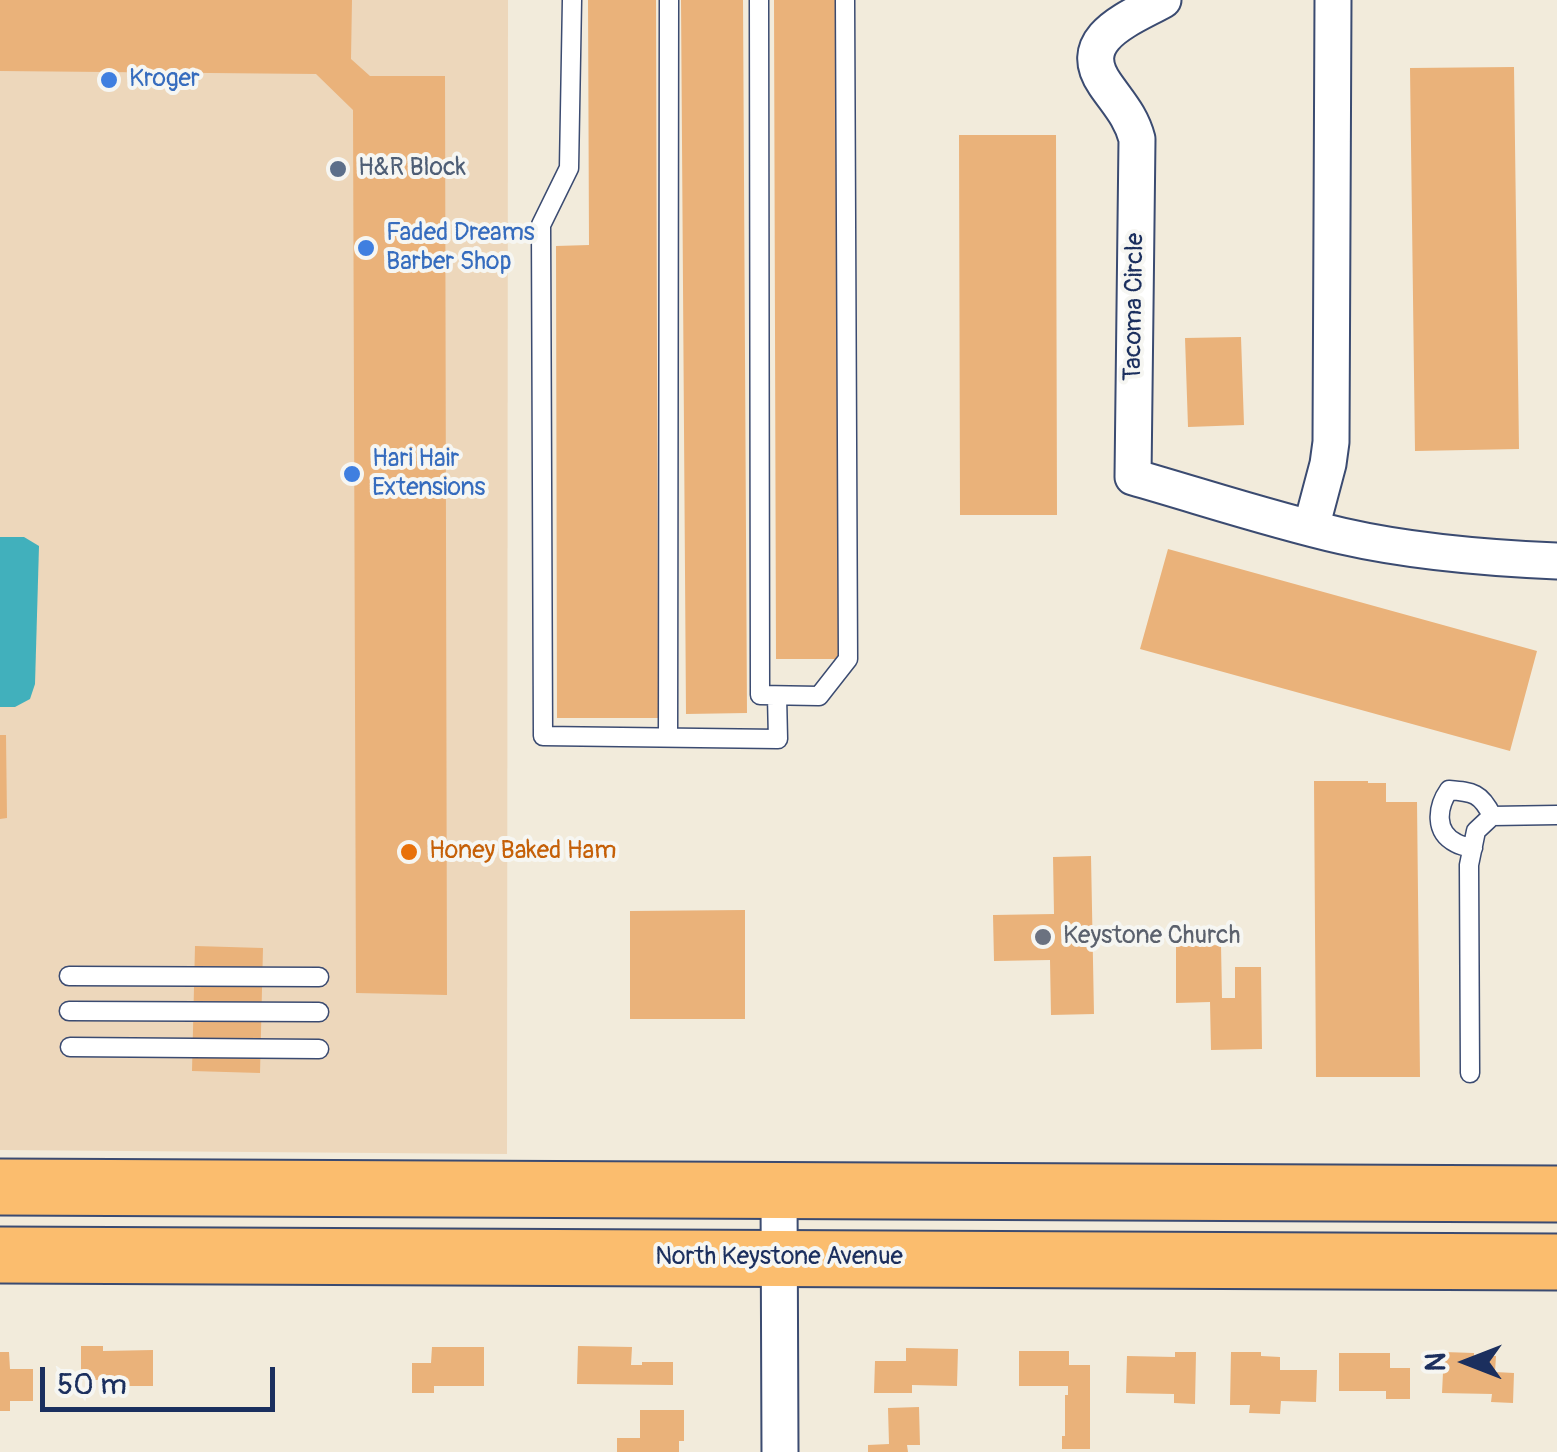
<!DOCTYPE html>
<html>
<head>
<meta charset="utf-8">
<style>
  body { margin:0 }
  #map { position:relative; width:1557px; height:1452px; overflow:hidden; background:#f2ebdb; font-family:Pangolin,sans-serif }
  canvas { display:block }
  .north { position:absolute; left:1417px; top:1312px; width:100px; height:100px; -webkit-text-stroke:8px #f6f6f2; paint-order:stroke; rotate:270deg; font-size:28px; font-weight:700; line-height:40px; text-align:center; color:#1b2f5e }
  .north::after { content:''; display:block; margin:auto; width:35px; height:45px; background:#1b2f5e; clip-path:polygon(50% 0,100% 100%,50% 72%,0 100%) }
  .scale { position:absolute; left:40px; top:1367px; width:235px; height:45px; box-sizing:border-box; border:5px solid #1b2f5e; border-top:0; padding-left:12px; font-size:30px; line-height:35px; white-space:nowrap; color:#1b2f5e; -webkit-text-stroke:8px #f6f6f2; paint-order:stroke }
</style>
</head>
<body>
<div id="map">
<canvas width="1557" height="1452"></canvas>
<div class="north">N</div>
<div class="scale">50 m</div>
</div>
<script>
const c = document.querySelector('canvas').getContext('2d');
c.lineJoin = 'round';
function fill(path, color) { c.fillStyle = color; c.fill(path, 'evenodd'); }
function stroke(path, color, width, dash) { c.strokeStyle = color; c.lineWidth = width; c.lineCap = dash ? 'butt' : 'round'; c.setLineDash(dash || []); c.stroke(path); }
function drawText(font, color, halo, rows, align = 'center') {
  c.font = font + ' Pangolin,sans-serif'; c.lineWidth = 8; c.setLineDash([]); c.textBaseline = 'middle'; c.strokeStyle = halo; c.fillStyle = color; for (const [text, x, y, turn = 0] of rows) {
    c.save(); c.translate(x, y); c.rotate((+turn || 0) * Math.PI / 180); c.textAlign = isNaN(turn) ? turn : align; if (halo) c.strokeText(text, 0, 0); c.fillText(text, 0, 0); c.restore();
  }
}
fill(new Path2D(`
  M 0,0 L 508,0 L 507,1154 L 0,1150 Z`), '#edd7bb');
fill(new Path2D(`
  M 0,537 L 24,537 L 39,546 L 35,684 L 30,699 L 15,707 L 0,707 Z`), '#41b0bc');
fill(new Path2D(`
  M 0,0 L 352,0 L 351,59 L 370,76 L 445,76 L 447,995 L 356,993 L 353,110 L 316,74 L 0,71 Z
  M 588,0 L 656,0 L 658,718 L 557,718 L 556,246 L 589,245 Z
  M 681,0 L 743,0 L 747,713 L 686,714 Z
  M 774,0 L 838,0 L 840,659 L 776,659 Z
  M 1514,67 L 1519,449 L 1415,451 L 1410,68 Z
  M 959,135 L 1056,135 L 1057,515 L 960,515 Z
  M 1241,337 L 1244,425 L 1188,427 L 1185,338 Z
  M 1168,549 L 1537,651 L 1510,751 L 1140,649 Z
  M 0,735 L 6,735 L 7,818 L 0,819 Z
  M 1314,781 L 1368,781 L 1368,783 L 1386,783 L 1386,802 L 1417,802 L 1420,1077 L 1316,1077 Z
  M 1091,856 L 1094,1014 L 1051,1015 L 1050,960 L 994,961 L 993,915 L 1054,914 L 1053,857 Z
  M 745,910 L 745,1019 L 630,1019 L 630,911 Z
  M 1221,945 L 1222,998 L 1235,998 L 1235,967 L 1261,967 L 1262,1049 L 1211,1050 L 1210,1002 L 1176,1003 L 1176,946 Z
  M 195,946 L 263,948 L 260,1073 L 192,1071 Z
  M 81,1346 L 103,1346 L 103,1351 L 153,1350 L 153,1386 L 102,1386 L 102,1380 L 81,1380 Z
  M 578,1346 L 632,1347 L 631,1365 L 642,1365 L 642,1362 L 673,1362 L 673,1385 L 577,1384 Z
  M 432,1347 L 484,1347 L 484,1386 L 434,1386 L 434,1393 L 412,1393 L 412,1363 L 431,1363 Z
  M 906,1348 L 958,1349 L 957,1386 L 912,1385 L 912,1393 L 874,1393 L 875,1361 L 906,1361 Z
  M 1019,1351 L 1069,1351 L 1069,1365 L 1090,1365 L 1090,1449 L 1062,1449 L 1062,1436 L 1065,1436 L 1065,1395 L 1068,1395 L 1068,1386 L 1019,1386 Z
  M 0,1352 L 9,1352 L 10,1369 L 33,1369 L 33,1401 L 10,1401 L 10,1411 L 0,1411 Z
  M 1175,1352 L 1196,1352 L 1195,1404 L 1174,1403 L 1174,1394 L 1126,1393 L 1127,1356 L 1175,1357 Z
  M 1231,1352 L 1261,1352 L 1261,1356 L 1280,1357 L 1280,1370 L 1317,1370 L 1316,1402 L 1281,1401 L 1280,1414 L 1249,1413 L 1250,1405 L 1230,1405 Z
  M 1444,1352 L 1474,1353 L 1474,1356 L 1496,1356 L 1495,1372 L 1514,1373 L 1513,1403 L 1491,1402 L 1492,1394 L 1442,1393 Z
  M 1339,1353 L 1390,1353 L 1390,1368 L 1410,1368 L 1410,1399 L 1386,1399 L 1386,1391 L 1339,1391 Z
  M 919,1407 L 920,1445 L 907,1445 L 908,1452 L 868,1452 L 868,1445 L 889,1444 L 888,1408 Z
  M 640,1410 L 684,1410 L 684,1441 L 679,1441 L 679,1452 L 617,1452 L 617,1438 L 640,1438 Z`), '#eab27a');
const lane = new Path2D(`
  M 572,0 L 569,168 L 541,225 L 543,736 L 778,739 L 777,696
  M 759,0 L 760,695 L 819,696 L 848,659 L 845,0
  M 668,737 L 669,0
  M 1473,848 C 1467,847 1461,846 1456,843 C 1434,832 1437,807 1449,790 C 1473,792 1481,793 1492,816
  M 69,976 L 319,977
  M 69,1011 L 319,1012
  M 70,1047 L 319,1049
  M 1470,1073 L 1469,865 L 1476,831 L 1492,816 L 1557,815`);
const street = new Path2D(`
  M 1163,0 C 1131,18 1073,38 1105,84 C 1118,103 1131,116 1137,139 L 1133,477 C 1203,497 1272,520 1342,536 C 1412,552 1485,558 1557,561
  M 1311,528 L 1328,464 L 1331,442 L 1333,0
  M 779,1190 L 780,1452`);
const primary = new Path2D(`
  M 0,1187 L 1557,1194
  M 0,1255 L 1557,1262`);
stroke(lane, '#3b4b71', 21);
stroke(street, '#3b4b71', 39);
stroke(primary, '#3b4b71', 59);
stroke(lane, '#fff', 18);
stroke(street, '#fff', 35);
stroke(primary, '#fbbd6e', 55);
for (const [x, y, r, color] of [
  [109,80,10,"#3f7fe0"],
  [338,169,10,"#5c6f8a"],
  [366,248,10,"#3f7fe0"],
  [352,474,10,"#3f7fe0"],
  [409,852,10,"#e8710a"],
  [1043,937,10,"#6b7280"]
]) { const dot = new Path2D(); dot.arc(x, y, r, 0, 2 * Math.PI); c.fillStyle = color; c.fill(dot); stroke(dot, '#f6f6f2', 4); }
drawText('25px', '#366cbe', '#f6f6f2', [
  ["Kroger",129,80],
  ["Faded Dreams",386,234],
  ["Barber Shop",386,263],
  ["Hari Hair",372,460],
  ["Extensions",372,489]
], 'left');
drawText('25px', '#4e5e75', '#f6f6f2', [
  ["H&R Block",358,169]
], 'left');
drawText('25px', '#1b2f5e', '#f6f6f2', [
  ["Tacoma Circle",1135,307,-89],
  ["North Keystone Avenue",779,1258]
]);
drawText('25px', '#c56008', '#f6f6f2', [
  ["Honey Baked Ham",429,852]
], 'left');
drawText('25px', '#5b616d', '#f6f6f2', [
  ["Keystone Church",1063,937]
], 'left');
</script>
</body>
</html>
